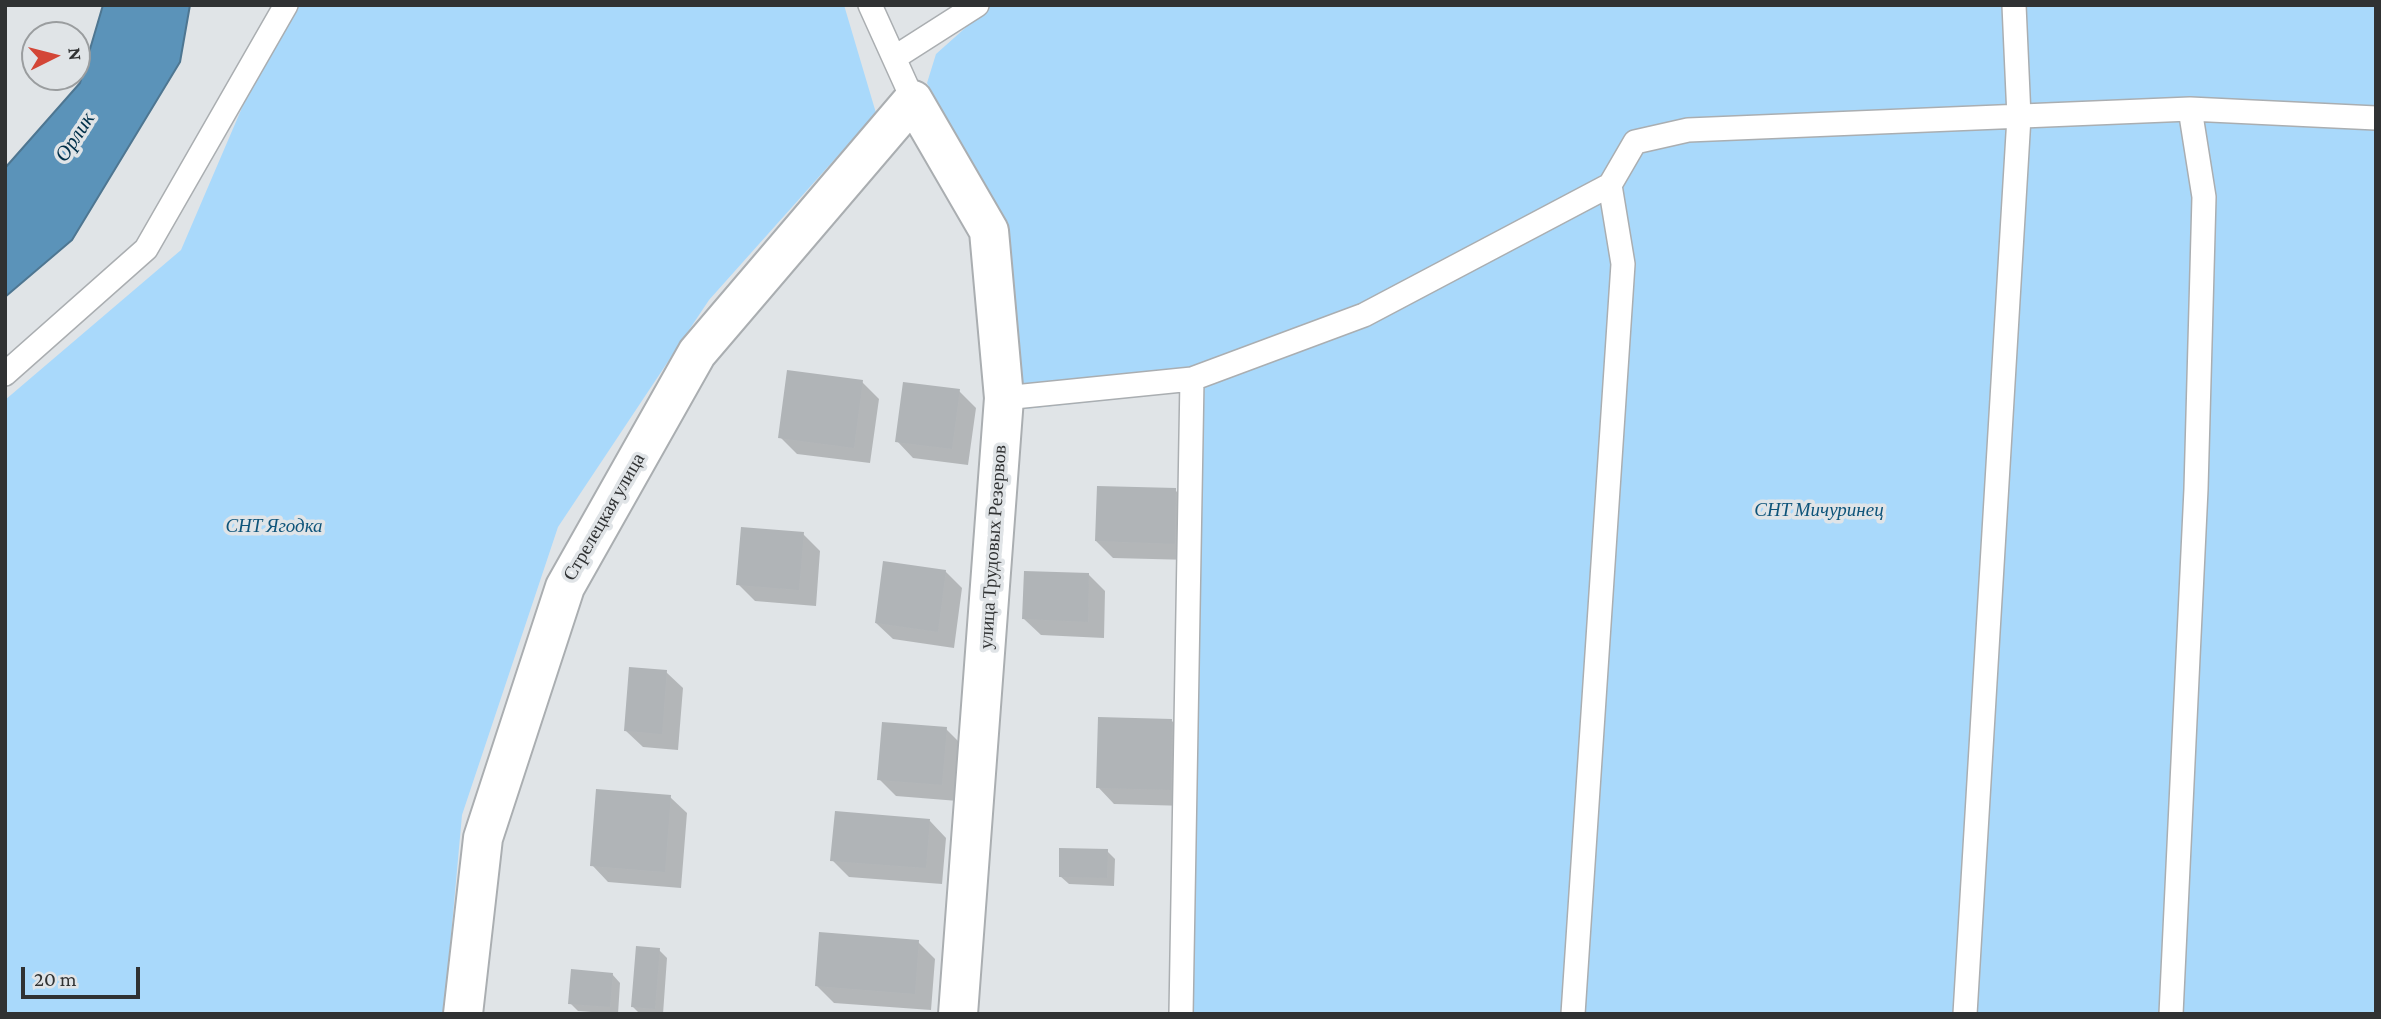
<!DOCTYPE html>
<html>
<head>
<meta charset="utf-8">
<style>
  body { margin:0 }
  #map { position:relative; width:2381px; height:1019px; overflow:hidden; background:#e0e4e7; font-family:"Crimson Pro",serif }
  canvas { display:block }
  .frame { position:absolute; inset:0; border:7px solid #303233; pointer-events:none }
  .north { position:absolute; left:21px; top:21px; width:70px; height:70px; box-sizing:border-box; background:#e0e4e7; border:2px solid #9a9d9f; border-radius:50%; rotate:84deg; font-size:19px; font-weight:700; line-height:28px; text-align:center; color:#303233 }
  .north::after { content:''; display:block; margin:auto; width:24px; height:32px; background:#d34637; clip-path:polygon(50% 0,100% 100%,50% 72%,0 100%) }
  .scale { position:absolute; left:21px; top:967px; width:119px; height:32px; box-sizing:border-box; border:4px solid #303233; border-top:0; padding-left:9px; font-size:21px; line-height:24px; white-space:nowrap; color:#303233; -webkit-text-stroke:5px #e0e4e7; paint-order:stroke }
</style>
</head>
<body>
<div id="map">
<canvas width="2381" height="1019"></canvas>
<div class="frame"></div>
<div class="north">N</div>
<div class="scale">20 m</div>
</div>
<script>
const c = document.querySelector('canvas').getContext('2d');
c.lineJoin = 'round';
function fill(path, color) { c.fillStyle = color; c.fill(path, 'evenodd'); }
function stroke(path, color, width, dash) { c.strokeStyle = color; c.lineWidth = width; c.lineCap = dash ? 'butt' : 'round'; c.setLineDash(dash || []); c.stroke(path); }
function drawText(font, color, halo, rows, align = 'center') {
  c.font = font + ' "Crimson Pro",serif'; c.lineWidth = 7; c.setLineDash([]); c.textBaseline = 'middle'; c.strokeStyle = halo; c.fillStyle = color; for (const [text, x, y, turn = 0] of rows) {
    c.save(); c.translate(x, y); c.rotate((+turn || 0) * Math.PI / 180); c.textAlign = isNaN(turn) ? turn : align; if (halo) c.strokeText(text, 0, 0); c.fillText(text, 0, 0); c.restore();
  }
}
fill(new Path2D(`
  M 286,5 L 844,5 L 876,113 L 709,300 L 558,527 L 462,815 L 444,1014 L 5,1014 L 5,400 L 181,250 Z
  M 991,5 L 2376,5 L 2376,1014 L 1176,1014 L 1195,391 L 1024,409 L 1008,232 L 927,83 L 936,54 Z`), '#a9d9fb');
const water = new Path2D(`
  M 103,5 L 190,5 L 180,62 L 72,240 L 5,297 L 5,168 L 80,83 Z`);
fill(water, '#5b93b9');
stroke(water, '#4e7691', 2);
fill(new Path2D(`
  M 862,382 L 879,399 L 870,463 L 797,454 L 780,437 Z
  M 959,391 L 976,408 L 968,465 L 913,458 L 897,441 Z
  M 1175,490 L 1192,507 L 1191,560 L 1113,558 L 1096,541 Z
  M 803,534 L 820,551 L 816,606 L 755,601 L 738,584 Z
  M 945,571 L 962,588 L 954,648 L 893,639 L 876,623 Z
  M 1088,574 L 1105,591 L 1104,638 L 1041,635 L 1024,619 Z
  M 666,672 L 683,688 L 678,750 L 643,747 L 626,731 Z
  M 1172,721 L 1188,738 L 1187,806 L 1114,804 L 1098,787 Z
  M 946,729 L 963,746 L 958,801 L 896,796 L 879,779 Z
  M 670,797 L 687,813 L 681,888 L 608,882 L 592,865 Z
  M 930,821 L 946,838 L 942,884 L 849,877 L 832,860 Z
  M 1107,851 L 1115,859 L 1114,886 L 1069,884 L 1060,876 Z
  M 918,942 L 935,959 L 931,1010 L 834,1003 L 817,986 Z
  M 659,950 L 667,958 L 663,1014 L 640,1014 L 632,1006 Z
  M 612,974 L 620,983 L 618,1014 L 578,1011 L 570,1003 Z`), '#0003');
fill(new Path2D(`
  M 787,370 L 863,380 L 854,448 L 778,438 Z
  M 903,382 L 960,389 L 952,449 L 895,442 Z
  M 1097,486 L 1176,488 L 1175,544 L 1095,541 Z
  M 741,527 L 804,532 L 799,590 L 736,585 Z
  M 883,561 L 946,570 L 938,632 L 875,623 Z
  M 1024,571 L 1089,573 L 1088,622 L 1022,619 Z
  M 629,667 L 667,670 L 662,734 L 624,731 Z
  M 1098,717 L 1172,719 L 1171,790 L 1096,788 Z
  M 882,722 L 947,727 L 942,785 L 877,780 Z
  M 596,789 L 671,795 L 665,872 L 590,866 Z
  M 835,811 L 930,819 L 926,868 L 830,861 Z
  M 1059,848 L 1108,849 L 1107,878 L 1059,877 Z
  M 819,932 L 919,940 L 915,994 L 815,986 Z
  M 636,946 L 660,948 L 655,1009 L 631,1007 Z
  M 571,969 L 613,973 L 610,1007 L 568,1004 Z`), '#b0b4b7');
const lane = new Path2D(`
  M 870,5 L 913,100
  M 894,58 L 977,5
  M 1610,185 L 1635,142 L 1688,130 L 2190,109 L 2376,118
  M 5,374 L 146,249 L 286,5
  M 1004,398 L 1192,379 L 1364,315 L 1610,185 L 1623,264 L 1573,1014
  M 1181,1014 L 1192,379
  M 1965,1014 L 2019,117 L 2014,5
  M 2171,1014 L 2196,489 L 2204,197 L 2190,109`);
const street = new Path2D(`
  M 463,1014 L 483,838 L 565,587 L 697,353 L 913,100 L 989,231 L 1004,398 L 958,1014`);
stroke(lane, '#aaaeb1', 26);
stroke(street, '#aaaeb1', 42);
stroke(lane, '#fff', 23);
stroke(street, '#fff', 38);
drawText('italic 19px', '#0e547a', '#e0e4e7', [
  ["СНТ Мичуринец",1819,510],
  ["СНТ Ягодка",274,526]
]);
drawText('19px', '#303233', '#e0e4e7', [
  ["Стрелецкая улица",604,517,-60],
  ["улица Трудовых Резервов",993,547,-86]
]);
drawText('italic 21px', '#00304a', '#e0e4e7', [
  ["Орлик",75,137,-57]
]);
</script>
</body>
</html>
